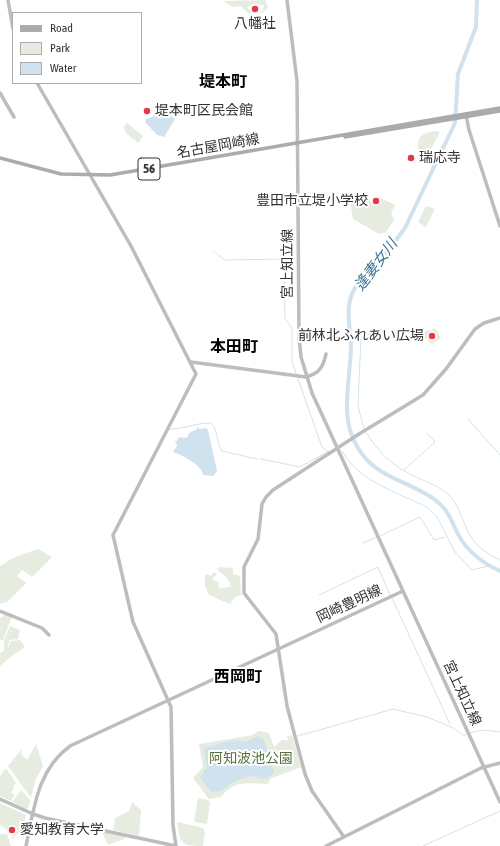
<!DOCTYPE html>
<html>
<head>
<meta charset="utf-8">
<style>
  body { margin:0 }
  #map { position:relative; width:500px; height:846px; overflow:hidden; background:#fff; font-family:"Asap Condensed",sans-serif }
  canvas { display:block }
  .legend { position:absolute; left:12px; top:12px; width:130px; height:72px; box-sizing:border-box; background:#fff; border:1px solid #adadad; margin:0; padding:5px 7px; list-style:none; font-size:12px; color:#333 }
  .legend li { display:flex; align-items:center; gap:8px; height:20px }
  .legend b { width:20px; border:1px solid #adadad }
</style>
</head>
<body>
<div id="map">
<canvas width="500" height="846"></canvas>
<ul class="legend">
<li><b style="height:5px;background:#ababab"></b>Road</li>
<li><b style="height:11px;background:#e6ecdf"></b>Park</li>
<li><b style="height:11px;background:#cfe2ee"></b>Water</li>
</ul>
</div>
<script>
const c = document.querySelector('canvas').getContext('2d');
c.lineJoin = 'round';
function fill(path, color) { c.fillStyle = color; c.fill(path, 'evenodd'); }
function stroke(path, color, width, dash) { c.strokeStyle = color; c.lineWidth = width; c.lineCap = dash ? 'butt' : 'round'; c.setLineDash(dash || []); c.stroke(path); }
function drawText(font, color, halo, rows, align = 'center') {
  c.font = font + ' "Asap Condensed","Noto Sans JP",sans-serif'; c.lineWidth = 4; c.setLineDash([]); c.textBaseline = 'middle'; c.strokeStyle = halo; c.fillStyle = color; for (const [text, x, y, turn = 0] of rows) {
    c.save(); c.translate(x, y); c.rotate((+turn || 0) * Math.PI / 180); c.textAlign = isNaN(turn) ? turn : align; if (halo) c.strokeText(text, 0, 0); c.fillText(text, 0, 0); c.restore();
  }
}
fill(new Path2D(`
  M 265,0 L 268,7 L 264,12 L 257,14 L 263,11 L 264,5 L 253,4 L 251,6 L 248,6 L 248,9 L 251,10 L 250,15 L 241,6 L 232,7 L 223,1 Z
  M 127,123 L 143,136 L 138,143 L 126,133 L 124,127 Z
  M 434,131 L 440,132 L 427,156 L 418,152 C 418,136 419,135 434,131 Z
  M 362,196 L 372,202 L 376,196 L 395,205 L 391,213 L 394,220 L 386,232 L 379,234 L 353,219 L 350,201 Z
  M 426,206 L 435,209 L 426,227 L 418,222 Z
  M 435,328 L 441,338 L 432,344 L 421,334 L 429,329 L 430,331 Z
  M 38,549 L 52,557 L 32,577 L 22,570 L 17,576 L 26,583 L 6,603 L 4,602 L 0,604 L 0,566 L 15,557 Z
  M 219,567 L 233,568 L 233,574 L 240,576 L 241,595 L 235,597 L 230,604 L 209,595 L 205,586 L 205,575 L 207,574 L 211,576 L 214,572 L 217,574 L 213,578 L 213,581 L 218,581 L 219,588 L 230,587 C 231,579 223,574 217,570 Z
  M 6,614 L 12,617 L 7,629 L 5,628 L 7,629 L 3,641 L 0,639 L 0,629 L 4,627 L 0,628 L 0,618 Z
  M 10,626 L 20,630 L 18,639 L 9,640 L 8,647 L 4,651 L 4,641 Z
  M 20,640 L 25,647 L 9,658 L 4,654 L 9,658 L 0,666 L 0,653 L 9,647 L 10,641 Z
  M 258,731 L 269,733 L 274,747 L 282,740 L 288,740 L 287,736 L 292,735 L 301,767 L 270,779 L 268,784 C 250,783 233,780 221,797 L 209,799 L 193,778 L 203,767 L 199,744 L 253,735 Z
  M 36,744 L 43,766 L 35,781 L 31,798 L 8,766 L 22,749 L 21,754 L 27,760 Z
  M 6,768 L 16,783 L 13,786 L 14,788 L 11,793 L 15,795 L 11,801 L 0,796 L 0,776 Z
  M 21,790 L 30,800 L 29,807 L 26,809 L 12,802 Z
  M 198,798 L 208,800 L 210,802 L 207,824 L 194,822 Z
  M 132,802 L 141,810 L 139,836 L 113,830 L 115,818 L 129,811 Z
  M 0,803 L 26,815 L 23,827 L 15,837 L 13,833 L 0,823 Z
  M 177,822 L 203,828 L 205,832 L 203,846 C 180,846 180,843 177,822 Z
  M 102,832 L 128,836 L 124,839 L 108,845 Z
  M 0,834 L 7,834 L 11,846 L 0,846 Z`), '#e6ecdf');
fill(new Path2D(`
  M 157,111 L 163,111 L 175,119 L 164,137 L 157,135 L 145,122 L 146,119 L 153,117 L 154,112 Z
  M 197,426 L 199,429 L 206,428 L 208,430 L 217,471 L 213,476 L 203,475 C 203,466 181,454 173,452 L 177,446 L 175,441 L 177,441 L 178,438 L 182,437 L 184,438 L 188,437 L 189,433 L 197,429 Z
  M 258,736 L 264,740 L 274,773 L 266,779 L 250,776 L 235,781 L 221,791 L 211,792 L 200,777 L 207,768 L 204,748 L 234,740 L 246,742 Z`), '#cfe2ee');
stroke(new Path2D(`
  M 213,251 L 225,260 L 284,259 L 285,319 L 292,328 L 292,362 L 322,447 L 328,452
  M 468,419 L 500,455
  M 170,429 C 185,429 194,423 211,423 C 218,429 216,443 222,451 L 257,459
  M 364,429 L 358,406 L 361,336 L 374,334 L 375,330
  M 366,432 C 378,452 392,466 414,476 C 426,482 439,486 449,495 C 460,506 462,522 470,535 C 476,547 488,554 500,560
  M 342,451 C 358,481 398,493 427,507 L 437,517 L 455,552 L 472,570 L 489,566
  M 261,459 L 300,467 L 329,451
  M 404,470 L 435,442 L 427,433
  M 380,536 L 420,517 L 434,540 L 445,537
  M 363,543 L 377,537
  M 319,595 L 378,567 L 390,595
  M 392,598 L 450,724
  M 469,733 L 483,730 L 500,732
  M 298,736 L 393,709 L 427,717 L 453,728 L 463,735 L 466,735
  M 0,824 L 12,834 L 14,839
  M 423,846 L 500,811`), '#cfe2ee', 1);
stroke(new Path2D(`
  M 477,0 L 476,27 L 458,74 L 455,123 L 405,228 C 395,242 384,255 373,268 C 365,276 356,283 352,294 C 345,311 351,329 351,347 C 350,390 335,427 369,462 C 389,481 419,485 439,503 C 447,510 451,519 455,528 C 464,549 480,562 500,571`), '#cfe2ee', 4);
stroke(new Path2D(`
  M 8,0 L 13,29
  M 287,0 L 297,81 L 299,337 L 301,357 L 312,393 L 500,802
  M 37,83 L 131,246 L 196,374 L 113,535 L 133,622 L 171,707 L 173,825 L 176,846
  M 0,93 L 14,117
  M 466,115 L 469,130 L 500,226
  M 191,362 L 306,377 C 320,373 323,367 326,354
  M 0,611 L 42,628 L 49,635
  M 0,799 L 33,814 L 45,818 L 176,846
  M 344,837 L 312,791 L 305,774 L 287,706 L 276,634 L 244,593 L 244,567 L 258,539 L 262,504 L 266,497 L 273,490 L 359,434 L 423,395 L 446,369 L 475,329 L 484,323 L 500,318
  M 26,846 C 34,809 37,770 70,746 L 403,591
  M 326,846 L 481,768 L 500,763`), '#bdbdbd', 3.5);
stroke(new Path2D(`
  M 345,137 L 500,111
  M 0,158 L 61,174 L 110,175 L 500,108`), '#ababab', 3.5);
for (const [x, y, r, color] of [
  [255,9,4,"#e63946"],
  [147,111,4,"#e63946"],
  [411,158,4,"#e63946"],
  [376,201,4,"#e63946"],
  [432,336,4,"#e63946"],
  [12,830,4,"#e63946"]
]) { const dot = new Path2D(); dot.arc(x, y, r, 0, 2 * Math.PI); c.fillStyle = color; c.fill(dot); stroke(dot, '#fff', 1.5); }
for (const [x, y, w] of [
  [149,169,22]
]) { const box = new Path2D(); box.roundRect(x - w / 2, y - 11, w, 22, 3); c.fillStyle = '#fff'; c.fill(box); stroke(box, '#333', 1); }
drawText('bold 13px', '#333', null, [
  ["56",149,169]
]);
drawText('14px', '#333', '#fff', [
  ["八幡社",255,24,"center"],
  ["堤本町区民会館",155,111],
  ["瑞応寺",419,158],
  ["豊田市立堤小学校",368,201,"right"],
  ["前林北ふれあい広場",424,336,"right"],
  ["愛知教育大学",20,830]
], 'left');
drawText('14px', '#333', '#fff', [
  ["名古屋岡崎線",218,146,-10],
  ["宮上知立線",288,264,-90],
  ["岡崎豊明線",349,604,-25],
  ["宮上知立線",462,693,65]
]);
drawText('14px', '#56703f', '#fff', [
  ["阿知波池公園",251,759]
]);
drawText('italic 15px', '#3f7597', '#fff', [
  ["逢妻女川",376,265,-53]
]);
drawText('bold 16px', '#000', '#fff', [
  ["堤本町",223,82],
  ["本田町",234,347],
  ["西岡町",238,677]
]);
</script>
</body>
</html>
